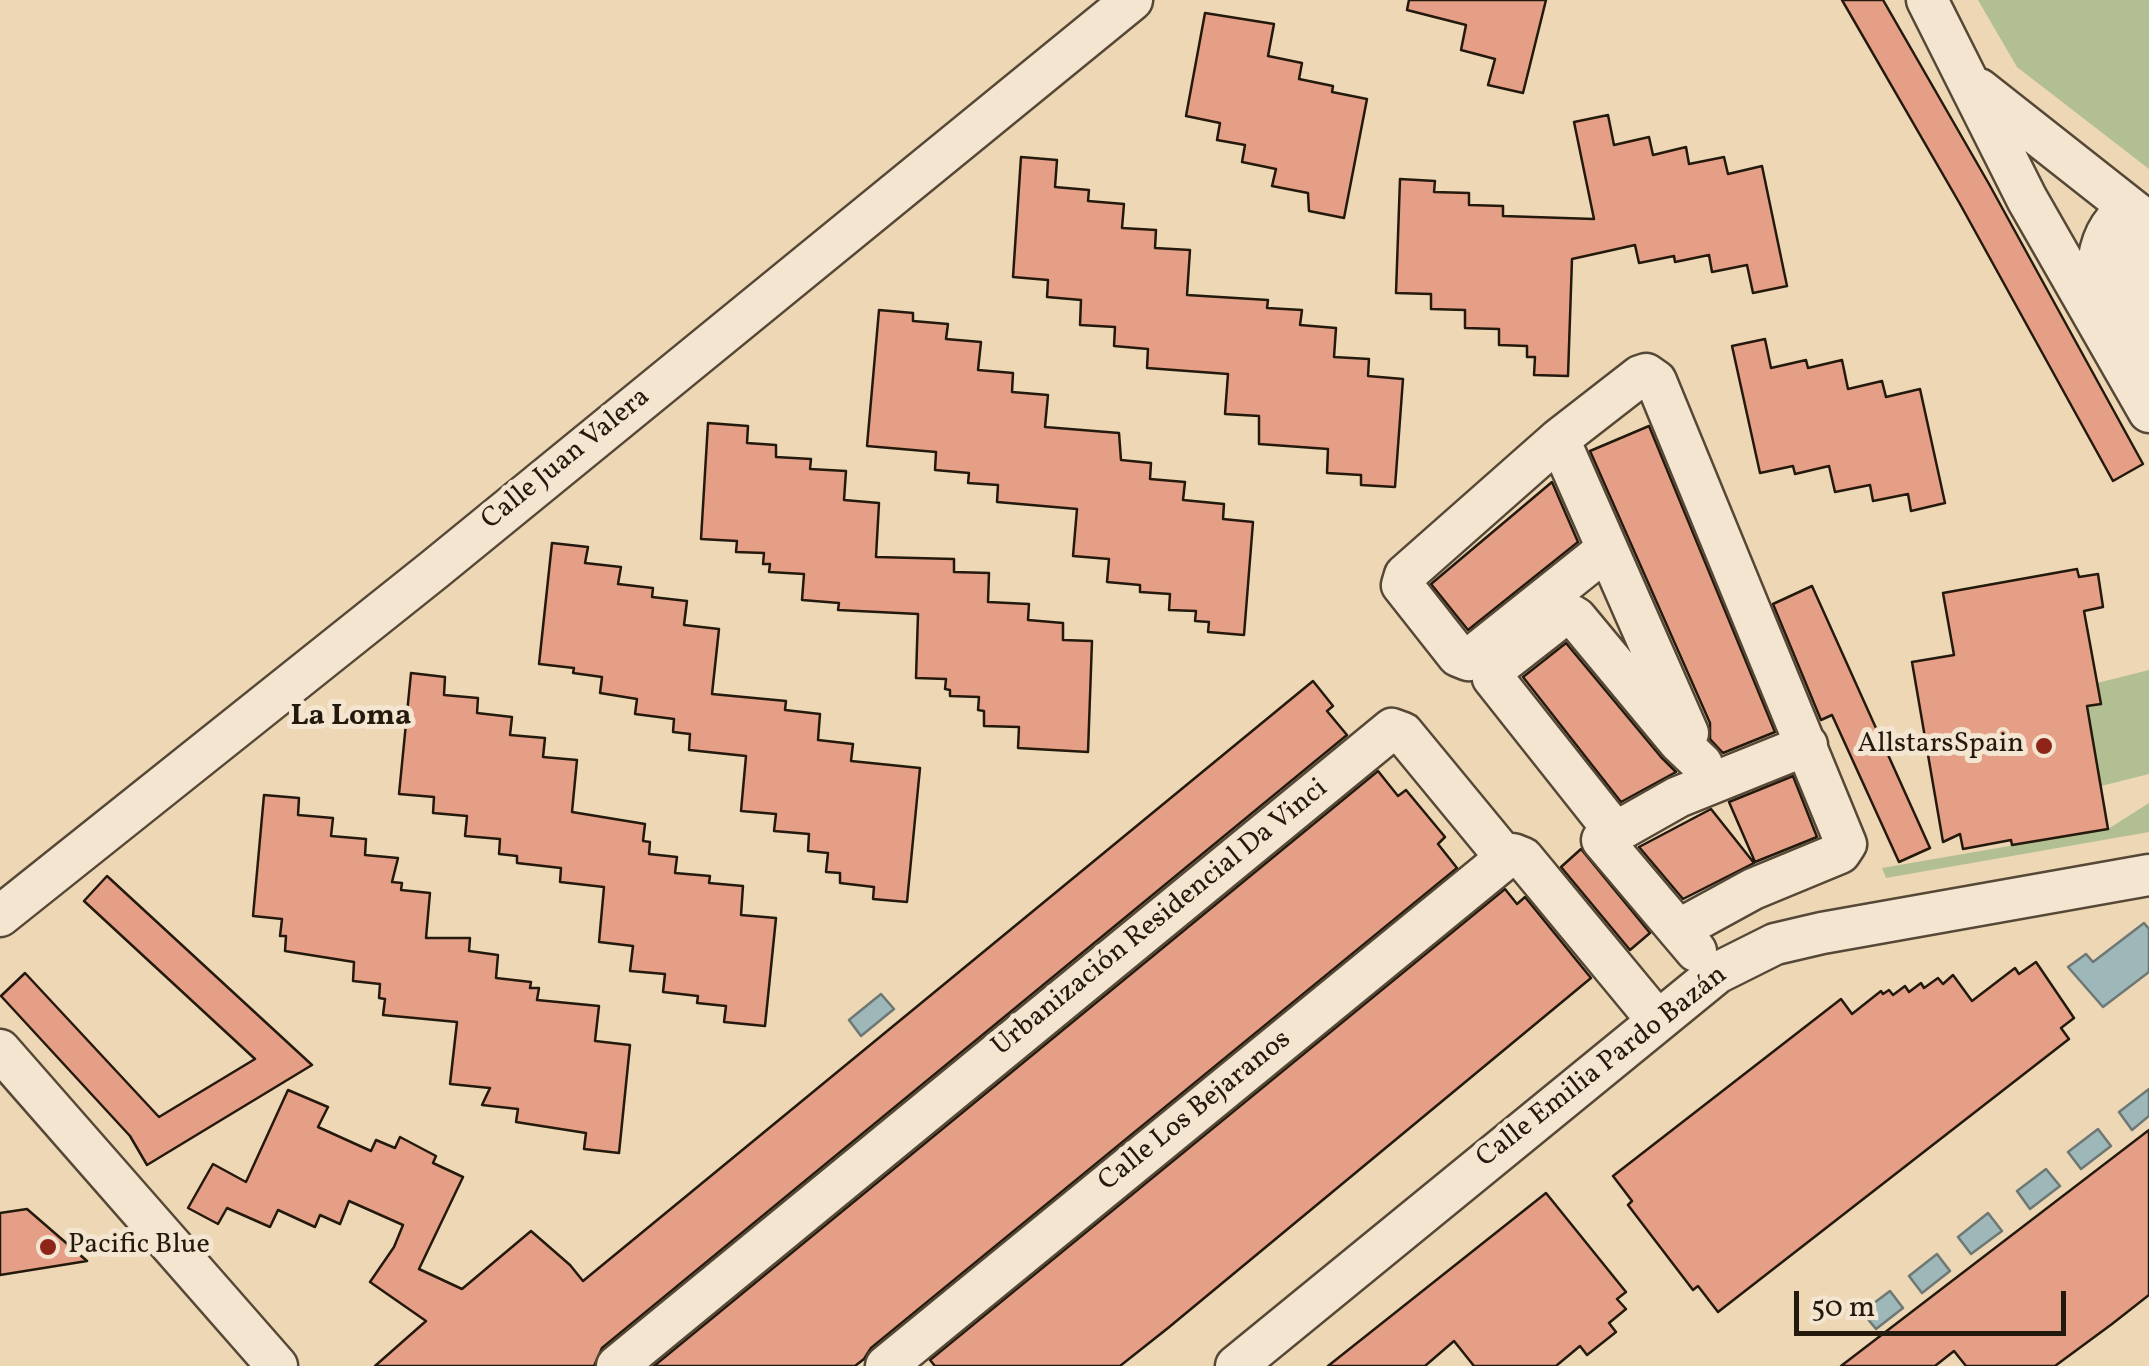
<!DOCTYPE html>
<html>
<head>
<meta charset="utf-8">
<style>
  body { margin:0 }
  #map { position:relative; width:2149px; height:1366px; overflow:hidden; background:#edd7b5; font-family:Vollkorn,serif }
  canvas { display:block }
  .scale { position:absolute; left:1794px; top:1291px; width:272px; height:45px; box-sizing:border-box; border:5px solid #23190c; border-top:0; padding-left:12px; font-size:30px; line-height:35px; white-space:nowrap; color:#23190c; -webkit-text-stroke:8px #f3e5cf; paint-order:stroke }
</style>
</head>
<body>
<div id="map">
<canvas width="2149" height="1366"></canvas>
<div class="scale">50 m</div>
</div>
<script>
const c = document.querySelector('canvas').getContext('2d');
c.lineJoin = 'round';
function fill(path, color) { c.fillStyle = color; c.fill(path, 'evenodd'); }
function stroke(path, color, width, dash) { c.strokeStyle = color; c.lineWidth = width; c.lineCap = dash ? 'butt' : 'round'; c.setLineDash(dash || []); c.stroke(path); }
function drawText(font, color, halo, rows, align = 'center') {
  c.font = font + ' Vollkorn,serif'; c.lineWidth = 10; c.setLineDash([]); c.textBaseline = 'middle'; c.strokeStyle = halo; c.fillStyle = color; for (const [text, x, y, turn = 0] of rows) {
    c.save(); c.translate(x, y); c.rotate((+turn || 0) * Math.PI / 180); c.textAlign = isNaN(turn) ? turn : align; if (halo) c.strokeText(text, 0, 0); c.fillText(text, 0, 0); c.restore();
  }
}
fill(new Path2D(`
  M 1978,0 L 2149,0 L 2149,169 L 2017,67 Z
  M 2149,670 L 2149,774 L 2101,786 L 2087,706 L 2101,703 L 2097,683 Z
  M 2149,803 L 2149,832 L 1886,878 L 1882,868 L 2108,829 Z`), '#b2bf92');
const water = new Path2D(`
  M 2144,923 L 2149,929 L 2149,972 L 2103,1007 L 2068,967 L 2086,954 L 2093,962 Z
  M 881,994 L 894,1009 L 861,1036 L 849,1020 Z
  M 2149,1089 L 2149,1116 L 2132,1130 L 2119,1112 Z
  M 2098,1129 L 2111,1146 L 2081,1169 L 2068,1152 Z
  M 2046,1169 L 2060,1186 L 2030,1209 L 2017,1191 Z
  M 1988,1213 L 2002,1231 L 1971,1254 L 1958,1237 Z
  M 1937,1254 L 1950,1271 L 1922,1293 L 1909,1276 Z
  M 1890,1291 L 1903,1308 L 1876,1329 L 1862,1312 Z`);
fill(water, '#9eb7b9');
stroke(water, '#6d7874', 2.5);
const building = new Path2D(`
  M 1409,0 L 1546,0 L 1523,93 L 1488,85 L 1495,59 L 1461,50 L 1466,25 L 1407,10 Z
  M 1842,0 L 1883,0 L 1989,184 L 2143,464 L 2113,481 L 1960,204 Z
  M 1205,13 L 1274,24 L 1268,56 L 1302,63 L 1299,79 L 1333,86 L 1332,92 L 1367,99 L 1344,218 L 1309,211 L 1308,193 L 1272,186 L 1276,169 L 1242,162 L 1245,145 L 1217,140 L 1220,123 L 1186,116 Z
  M 1608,115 L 1614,145 L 1649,137 L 1653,155 L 1686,147 L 1689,164 L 1724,157 L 1728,174 L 1762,166 L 1787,286 L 1753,293 L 1747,265 L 1712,272 L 1709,255 L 1675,262 L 1674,256 L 1639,263 L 1635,245 L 1572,259 L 1568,376 L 1534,375 L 1535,357 L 1527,357 L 1527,346 L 1499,345 L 1499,329 L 1465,328 L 1465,310 L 1431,309 L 1431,294 L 1396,293 L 1400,179 L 1435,181 L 1434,192 L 1469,193 L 1469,205 L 1503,206 L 1503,216 L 1594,219 L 1574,122 Z
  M 1021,157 L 1057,160 L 1055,187 L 1089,190 L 1088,201 L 1124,204 L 1122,228 L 1156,230 L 1155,248 L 1190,250 L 1187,295 L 1268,300 L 1267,308 L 1302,310 L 1300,325 L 1336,328 L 1334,357 L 1369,359 L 1368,376 L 1403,379 L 1395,487 L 1361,485 L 1361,475 L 1327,473 L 1328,449 L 1259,444 L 1259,416 L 1225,414 L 1228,374 L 1147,368 L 1148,349 L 1114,346 L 1115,327 L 1080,325 L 1081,300 L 1047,297 L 1048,280 L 1013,277 Z
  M 879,310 L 913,313 L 913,321 L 948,324 L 946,339 L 981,342 L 978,370 L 1013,373 L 1012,392 L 1048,395 L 1045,427 L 1119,433 L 1121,460 L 1151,463 L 1150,479 L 1185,482 L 1183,500 L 1224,504 L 1223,519 L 1253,522 L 1244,635 L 1208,632 L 1209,622 L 1195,621 L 1196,611 L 1169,610 L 1170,594 L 1140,592 L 1140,585 L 1107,582 L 1109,559 L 1073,556 L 1077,509 L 997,502 L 998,485 L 968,483 L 969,473 L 935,470 L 936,452 L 867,446 Z
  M 1765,339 L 1771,368 L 1806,360 L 1808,368 L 1842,360 L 1848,389 L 1882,381 L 1886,397 L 1920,389 L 1945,503 L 1911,511 L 1908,494 L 1873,501 L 1870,485 L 1835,492 L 1829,466 L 1795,474 L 1793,466 L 1760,473 L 1732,346 Z
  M 708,423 L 748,426 L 747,443 L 776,445 L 776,457 L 811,459 L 810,469 L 846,471 L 844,500 L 879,503 L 876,557 L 954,559 L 954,572 L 989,573 L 988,602 L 1029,604 L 1028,620 L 1063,623 L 1063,640 L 1092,641 L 1088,752 L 1018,748 L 1019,727 L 984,726 L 984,711 L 978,710 L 979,697 L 950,696 L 950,690 L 945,689 L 946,679 L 916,678 L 918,614 L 838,610 L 839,603 L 802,600 L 804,574 L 769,572 L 770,564 L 763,564 L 764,553 L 736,552 L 737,541 L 701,539 Z
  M 1649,426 L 1775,732 L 1723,753 L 1710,739 L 1710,723 L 1590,451 Z
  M 1552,482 L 1578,542 L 1468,630 L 1431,584 Z
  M 552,543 L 588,547 L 585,563 L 621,567 L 618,584 L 653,588 L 652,597 L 687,601 L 684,625 L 719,629 L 712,694 L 786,701 L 785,710 L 820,714 L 818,740 L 853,744 L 851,761 L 920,768 L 907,902 L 873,899 L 874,887 L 840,883 L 840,873 L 826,872 L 828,853 L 808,851 L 809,834 L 774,831 L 776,814 L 741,811 L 746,756 L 689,750 L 690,734 L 673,732 L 674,719 L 635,714 L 637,699 L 600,693 L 602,677 L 573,673 L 574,668 L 539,664 Z
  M 2077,569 L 2079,577 L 2098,574 L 2103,607 L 2084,611 L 2101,704 L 2087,706 L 2108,829 L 2012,845 L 2011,840 L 1963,849 L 1960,834 L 1943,842 L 1912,662 L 1954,655 L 1943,593 Z
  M 1812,586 L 1930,848 L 1899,862 L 1832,715 L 1821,720 L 1773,604 Z
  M 1566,643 L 1661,757 L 1676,772 L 1621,802 L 1523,677 Z
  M 411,673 L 445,677 L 444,695 L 478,698 L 477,713 L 512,717 L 510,735 L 545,738 L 543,757 L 577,760 L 572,812 L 645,824 L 643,841 L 650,842 L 649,854 L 677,857 L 675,873 L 710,876 L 709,883 L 743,886 L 741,915 L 776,918 L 765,1026 L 724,1022 L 726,1006 L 697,1003 L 698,996 L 663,992 L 665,974 L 630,971 L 633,946 L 599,942 L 604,887 L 560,882 L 561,868 L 517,863 L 517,856 L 499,854 L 500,839 L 465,836 L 467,816 L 433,813 L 434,797 L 399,794 Z
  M 1313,681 L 1333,706 L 1327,711 L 1347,735 L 602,1348 L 594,1366 L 375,1366 L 426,1321 L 370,1282 L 394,1247 L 403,1225 L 349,1201 L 340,1224 L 320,1215 L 315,1227 L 278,1210 L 270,1227 L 227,1208 L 218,1224 L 188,1208 L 213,1164 L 246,1182 L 288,1090 L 328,1107 L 318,1127 L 371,1151 L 376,1140 L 395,1148 L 400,1137 L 436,1156 L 433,1163 L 463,1177 L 419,1269 L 462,1289 L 531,1231 L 570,1265 L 583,1281 Z
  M 1378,771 L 1398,796 L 1406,790 L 1445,837 L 1438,844 L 1457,868 L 871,1348 L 864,1359 L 855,1366 L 654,1366 Z
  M 1793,776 L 1817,837 L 1755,862 L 1729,802 Z
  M 264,795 L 299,798 L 298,815 L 333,818 L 331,836 L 366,839 L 365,855 L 398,858 L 392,882 L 402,883 L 401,890 L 430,893 L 426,938 L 470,938 L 469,951 L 498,955 L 496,978 L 531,982 L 530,988 L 539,988 L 537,1000 L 599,1006 L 595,1041 L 630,1045 L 619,1153 L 584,1149 L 586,1133 L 516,1122 L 518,1109 L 482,1105 L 490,1088 L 450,1084 L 457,1022 L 383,1015 L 385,999 L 379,998 L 380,984 L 353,981 L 354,962 L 285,951 L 286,936 L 280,936 L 282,919 L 253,916 Z
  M 1711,809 L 1754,863 L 1683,899 L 1639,847 Z
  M 1581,849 L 1650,933 L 1630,950 L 1561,867 Z
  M 107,876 L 312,1065 L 147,1165 L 130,1136 L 1,996 L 25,973 L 159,1117 L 255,1059 L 84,901 Z
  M 1505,889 L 1517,904 L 1525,897 L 1591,978 L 1168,1328 L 1120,1366 L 935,1366 L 930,1360 Z
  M 2036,962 L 2074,1018 L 2061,1028 L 2069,1039 L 1718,1312 L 1698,1286 L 1693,1290 L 1628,1205 L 1632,1201 L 1613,1176 L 1841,999 L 1852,1014 L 1881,991 L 1883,994 L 1889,990 L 1893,995 L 1905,986 L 1909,992 L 1921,983 L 1924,988 L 1938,978 L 1943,984 L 1953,975 L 1972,1001 L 2015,968 L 2019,974 Z
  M 2149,1130 L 2149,1295 L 2112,1324 L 2055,1366 L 1966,1366 L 1954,1351 L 1935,1366 L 1841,1366 Z
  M 1546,1193 L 1626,1292 L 1617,1299 L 1626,1309 L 1609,1323 L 1616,1332 L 1587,1355 L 1580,1346 L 1556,1366 L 1474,1366 L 1454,1341 L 1425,1366 L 1328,1366 Z
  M 27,1209 L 87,1261 L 0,1275 L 0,1213 Z`);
fill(building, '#e49f86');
stroke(building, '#23190c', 2.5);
const minor = new Path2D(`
  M 1927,0 L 2027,199 L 2149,412
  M 1979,89 L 2149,223
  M 2148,222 C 2116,255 2140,342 2149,381
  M 2099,324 C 2095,286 2091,229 2131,209
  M 1559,439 L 1688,733
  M 1607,549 L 1468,660 L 1458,656 L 1402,585 L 1405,575 L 1559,439 L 1640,376 L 1646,374 L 1656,381 L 1846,844 L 1840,853 L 1753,889 L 1678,930
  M 1615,832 L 1493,678 L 1497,667 L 1561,617 L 1571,615 L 1576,618 L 1679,742 L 1702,764
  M 0,916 L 435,569 L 1132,0
  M 1696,951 L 1602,840 L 1678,797 L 1807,745
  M 0,1050 L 277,1366
  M 617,1366 L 1392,729 L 1403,733 L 1506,858 L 1513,854 L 1523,858 L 1657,1020
  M 886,1366 L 1506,858
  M 1236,1366 L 1717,973 L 1775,944 L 1822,933 L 2149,875`);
stroke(minor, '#564836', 45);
stroke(minor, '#f3e5cf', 40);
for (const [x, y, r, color] of [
  [2044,746,10,"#8f2418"],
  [48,1247,10,"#8f2418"]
]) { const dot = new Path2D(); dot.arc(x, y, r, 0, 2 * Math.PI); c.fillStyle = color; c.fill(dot); stroke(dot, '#f3e5cf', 4); }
drawText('28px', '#23190c', '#f3e5cf', [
  ["Calle Juan Valera",567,460,-39],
  ["Urbanización Residencial Da Vinci",1161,919,-39],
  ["Calle Emilia Pardo Bazán",1603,1068,-38],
  ["Calle Los Bejaranos",1196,1112,-39]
]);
drawText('28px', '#23190c', '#f3e5cf', [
  ["AllstarsSpain",2024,746],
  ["Pacific Blue",68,1247,"left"]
], 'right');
drawText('bold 30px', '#23190c', '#f3e5cf', [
  ["La Loma",351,718]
]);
</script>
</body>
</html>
